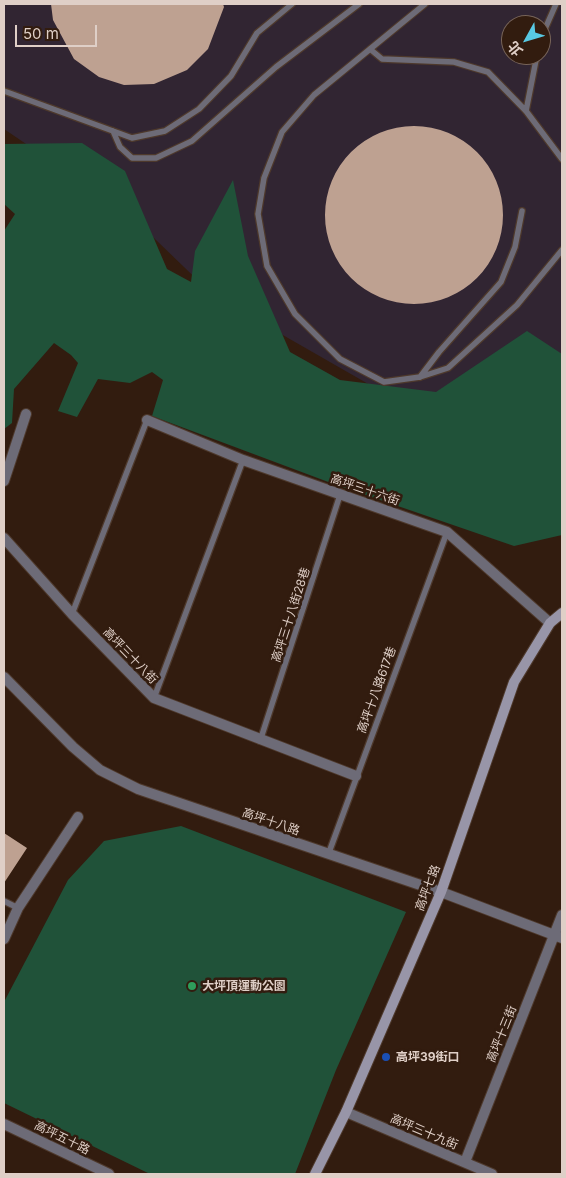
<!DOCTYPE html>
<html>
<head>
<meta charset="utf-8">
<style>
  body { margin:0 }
  #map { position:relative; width:566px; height:1178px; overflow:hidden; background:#321c0f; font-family:Inter,"Noto Sans TC",sans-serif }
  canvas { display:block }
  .frame { position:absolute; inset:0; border:5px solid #dfcfc7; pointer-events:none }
  .north { position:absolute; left:501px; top:15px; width:50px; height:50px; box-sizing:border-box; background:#321c0f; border:1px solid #776459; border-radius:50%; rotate:231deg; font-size:14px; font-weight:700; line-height:20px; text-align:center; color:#dfcfc7 }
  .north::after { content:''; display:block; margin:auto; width:18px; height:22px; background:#58c9e3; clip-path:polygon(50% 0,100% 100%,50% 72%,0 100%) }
  .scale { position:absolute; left:15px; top:25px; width:82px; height:22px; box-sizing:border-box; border:2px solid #dfcfc7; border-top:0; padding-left:6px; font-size:15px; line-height:18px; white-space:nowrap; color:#dfcfc7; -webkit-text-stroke:4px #321c0f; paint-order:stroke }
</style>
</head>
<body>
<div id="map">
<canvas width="566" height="1178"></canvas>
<div class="frame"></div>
<div class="north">北</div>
<div class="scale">50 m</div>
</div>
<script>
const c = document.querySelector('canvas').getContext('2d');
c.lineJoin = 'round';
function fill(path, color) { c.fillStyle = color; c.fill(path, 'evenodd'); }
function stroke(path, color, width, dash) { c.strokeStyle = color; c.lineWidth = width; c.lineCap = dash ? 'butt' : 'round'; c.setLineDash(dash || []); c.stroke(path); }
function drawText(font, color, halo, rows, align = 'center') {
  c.font = font + ' Inter,"Noto Sans TC",sans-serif'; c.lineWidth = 5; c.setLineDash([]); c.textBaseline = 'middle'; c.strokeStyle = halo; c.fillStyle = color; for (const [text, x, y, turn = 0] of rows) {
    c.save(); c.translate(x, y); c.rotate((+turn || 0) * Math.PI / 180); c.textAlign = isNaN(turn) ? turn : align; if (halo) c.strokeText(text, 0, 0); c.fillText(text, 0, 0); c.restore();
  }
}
fill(new Path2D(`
  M 4,4 L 562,4 L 562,372 L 459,436 L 213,295 L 128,213 L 4,129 ZM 511,25 L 541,25 L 541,55 L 511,55 Z`), '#312532');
fill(new Path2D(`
  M 82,143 L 125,171 L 167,269 L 191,282 L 195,251 L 233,180 L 248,256 L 290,352 L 340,380 L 436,392 L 527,331 L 562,354 L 562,535 L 514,546 L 331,483 L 152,416 L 163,380 L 152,372 L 130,383 L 98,379 L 77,417 L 58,411 L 78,363 L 71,355 L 54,343 L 14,389 L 12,423 L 4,429 L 4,231 L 15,214 L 4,204 L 4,144 Z
  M 181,826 L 406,912 L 336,1070 L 295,1174 L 150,1174 L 4,1103 L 4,1002 L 68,880 L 104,841 Z`), '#205239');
fill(new Path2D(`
  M 51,4 L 223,4 L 224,7 L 208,49 L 187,70 L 154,84 L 124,85 L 99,77 L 74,59 L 53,20 Z
  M325 215a89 89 0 1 1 178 0a89 89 0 1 1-178 0Z
  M 4,833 L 27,848 L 4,883 Z`), '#bea191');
const lane = new Path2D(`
  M 425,4 L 314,95 L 282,132 L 264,178 L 258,214 L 267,266 L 295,314 L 340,359 L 384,382 L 420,377 L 448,368 L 517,305 L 562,250
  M 541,38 L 556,4
  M 370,49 L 382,59 L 454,62 L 488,72 L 526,111 L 562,159
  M 4,91 L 132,138 L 165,131 L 199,109 L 231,76 L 257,33 L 292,4
  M 526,111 L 537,55
  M 113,131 L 120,147 L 132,158 L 156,158 L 192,141 L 276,67 L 359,4
  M 420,377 L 439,352 L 501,282 L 515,247 L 522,211
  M 72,614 L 147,420
  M 154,698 L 243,460
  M 260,741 L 340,495
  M 328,855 L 447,532
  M 4,901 L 18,908`);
const street = new Path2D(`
  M 147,420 L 243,460 L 447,532 L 550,623
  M 4,481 L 26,414
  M 4,538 L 72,614 L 154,698 L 356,776
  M 4,677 L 73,747 L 100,770 L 138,789 L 441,892 L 562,938
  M 4,939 L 18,908 L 78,817
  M 346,1112 L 492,1174
  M 4,1124 L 109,1174
  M 465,1162 L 562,915`);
const secondary = new Path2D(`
  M 315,1174 L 346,1112 L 441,892 L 514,682 L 550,623 L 562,613`);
stroke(lane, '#4e392c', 8);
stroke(street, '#4e392c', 12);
stroke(secondary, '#4e392c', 12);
stroke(lane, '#6d6b77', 5.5);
stroke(street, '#6d6b77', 10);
stroke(secondary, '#9895a8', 10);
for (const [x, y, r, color] of [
  [192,986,5,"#2e9e5b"],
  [386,1057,5,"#1a4fb4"]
]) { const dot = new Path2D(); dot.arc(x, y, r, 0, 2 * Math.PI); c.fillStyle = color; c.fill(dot); stroke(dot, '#321c0f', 2); }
drawText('12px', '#dfcfc7', '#321c0f', [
  ["高坪三十六街",365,490,19],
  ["高坪三十八街28巷",291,615,-72],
  ["高坪三十八街",130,656,46],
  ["高坪十八路617巷",377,690,-70],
  ["高坪十八路",271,822,19],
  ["高坪七路",428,888,-69],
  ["高坪十三街",502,1034,-68],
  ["高坪三十九街",424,1132,23],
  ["高坪五十路",62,1138,26]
]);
drawText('bold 12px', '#dfcfc7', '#321c0f', [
  ["大坪頂運動公園",202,986],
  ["高坪39街口",396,1057]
], 'left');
</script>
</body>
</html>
